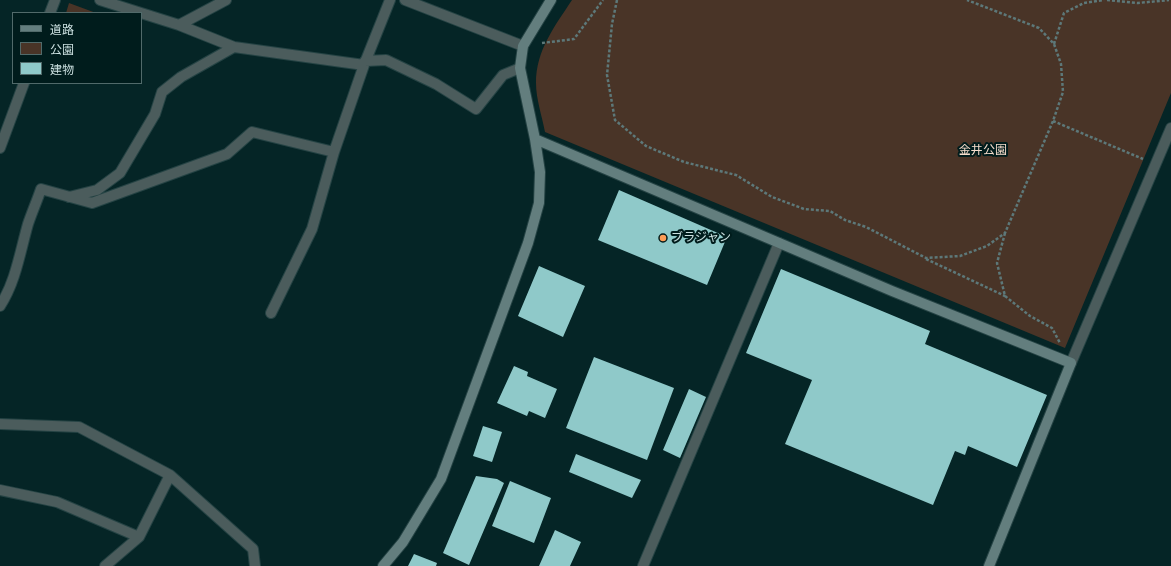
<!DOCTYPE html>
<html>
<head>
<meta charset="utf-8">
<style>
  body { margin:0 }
  #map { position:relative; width:1171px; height:566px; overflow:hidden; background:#052526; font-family:Roboto,"Noto Sans JP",sans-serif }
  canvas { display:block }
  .legend { position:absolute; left:12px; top:12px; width:130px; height:72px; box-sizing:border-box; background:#001c1c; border:1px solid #516a6a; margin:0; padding:5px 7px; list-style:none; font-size:12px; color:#cbe0e0 }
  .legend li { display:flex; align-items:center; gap:8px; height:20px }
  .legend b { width:20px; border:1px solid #516a6a }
</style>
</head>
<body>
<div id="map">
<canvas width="1171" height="566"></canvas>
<ul class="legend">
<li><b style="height:5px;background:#637e7e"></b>道路</li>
<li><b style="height:11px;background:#493427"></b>公園</li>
<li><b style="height:11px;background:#8fc9c9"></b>建物</li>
</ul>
</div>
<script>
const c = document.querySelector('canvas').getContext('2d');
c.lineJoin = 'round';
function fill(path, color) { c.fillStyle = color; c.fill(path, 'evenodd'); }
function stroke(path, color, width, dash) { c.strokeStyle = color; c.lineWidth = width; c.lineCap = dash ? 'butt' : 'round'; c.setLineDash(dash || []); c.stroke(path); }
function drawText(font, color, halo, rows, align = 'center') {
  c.font = font + ' Roboto,"Noto Sans JP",sans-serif'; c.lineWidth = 4; c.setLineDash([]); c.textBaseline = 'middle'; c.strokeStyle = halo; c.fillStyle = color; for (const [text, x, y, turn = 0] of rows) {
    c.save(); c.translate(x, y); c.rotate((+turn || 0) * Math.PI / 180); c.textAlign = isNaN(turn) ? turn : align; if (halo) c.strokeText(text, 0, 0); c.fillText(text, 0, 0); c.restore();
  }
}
fill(new Path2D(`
  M 572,0 L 1171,0 L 1171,93 L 1065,348 L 545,132 C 542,116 536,99 536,83 C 536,50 555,26 572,0 Z
  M 69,3 L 96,13 L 66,13 Z`), '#493427');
fill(new Path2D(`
  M 619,190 L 727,237 L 707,285 L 598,240 Z
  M 539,266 L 585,286 L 563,337 L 518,316 Z
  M 781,269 L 930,331 L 925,344 L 1047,395 L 1017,467 L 968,446 L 965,455 L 955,451 L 933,505 L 785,444 L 812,380 L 746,353 Z
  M 594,357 L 674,388 L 647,460 L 566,428 Z
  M 514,366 L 528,372 L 527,376 L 557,389 L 545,418 L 529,411 L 527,416 L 497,403 Z
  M 689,389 L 706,397 L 680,458 L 663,450 Z
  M 483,426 L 502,432 L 492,462 L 473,456 Z
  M 576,454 L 641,480 L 632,498 L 569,472 Z
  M 476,476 L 497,479 L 504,483 L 469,565 L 443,553 Z
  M 510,481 L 551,498 L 534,543 L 492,526 Z
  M 555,530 L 581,542 L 570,566 L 539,566 Z
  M 414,554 L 437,563 L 436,566 L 408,566 Z`), '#8fc9c9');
const street = new Path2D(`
  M 100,0 L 141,13
  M 405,0 L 523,46
  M 50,13 L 55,0
  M 141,13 L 179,25 L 226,0
  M 179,25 L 234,47
  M 365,61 L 386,60 L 436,84 L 476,109 L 503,75 L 520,68
  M 0,148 L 24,83
  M 69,197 L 97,190 L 120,173 L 155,114 L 162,92 L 181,77 L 234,47 L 364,65
  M 0,306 C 16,281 20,252 28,224 C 32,212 37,201 41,189 L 92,203 L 227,154 L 252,132 L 334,152
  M 271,313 L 312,229 L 334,152 L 364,65 L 390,0
  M 1071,363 L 1171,128
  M 0,424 L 79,427 L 170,475 L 253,549 L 255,566
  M 0,490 L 57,502 L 139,537
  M 105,566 L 139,537 L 170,475
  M 643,566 L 779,243`);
const secondary = new Path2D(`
  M 551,0 L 523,46 L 520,68 L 535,139 L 892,291 L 1071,363 L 989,566
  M 383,566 L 403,542 L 441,479 L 528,243 L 539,203 L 540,172 L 535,139`);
stroke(street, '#254344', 12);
stroke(secondary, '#254344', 12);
stroke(new Path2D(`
  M 617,0 L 612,24 L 607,75 L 615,120 L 646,146 L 684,162 L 736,175 L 772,197 L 804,209 L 830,211 L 845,220 L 866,227 L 926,258 L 960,256 L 987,246 L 1005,233 L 1053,121 L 1063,92 L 1061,64 L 1054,44 L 1039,28 L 967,0
  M 1107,0 L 1138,3 L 1169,0
  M 542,43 L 574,39 L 603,0
  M 1054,44 L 1064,13 L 1084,3 L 1104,0
  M 1053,121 L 1143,159
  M 1005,233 L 997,263 L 1005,296 L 1030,316 L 1052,328 L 1060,343
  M 926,259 L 1005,296`), '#5d7879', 2.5, [3, 2]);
stroke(street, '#4b5c5c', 10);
stroke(secondary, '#637e7e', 10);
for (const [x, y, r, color] of [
  [663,238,4,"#fd9c56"]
]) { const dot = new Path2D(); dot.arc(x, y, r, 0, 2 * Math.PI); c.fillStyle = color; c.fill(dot); stroke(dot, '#001c1c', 1.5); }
drawText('12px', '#f6ddcc', '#001c1c', [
  ["金井公園",983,151]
]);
drawText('12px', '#cbe0e0', '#001c1c', [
  ["ブラジャン",671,238]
], 'left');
</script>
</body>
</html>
